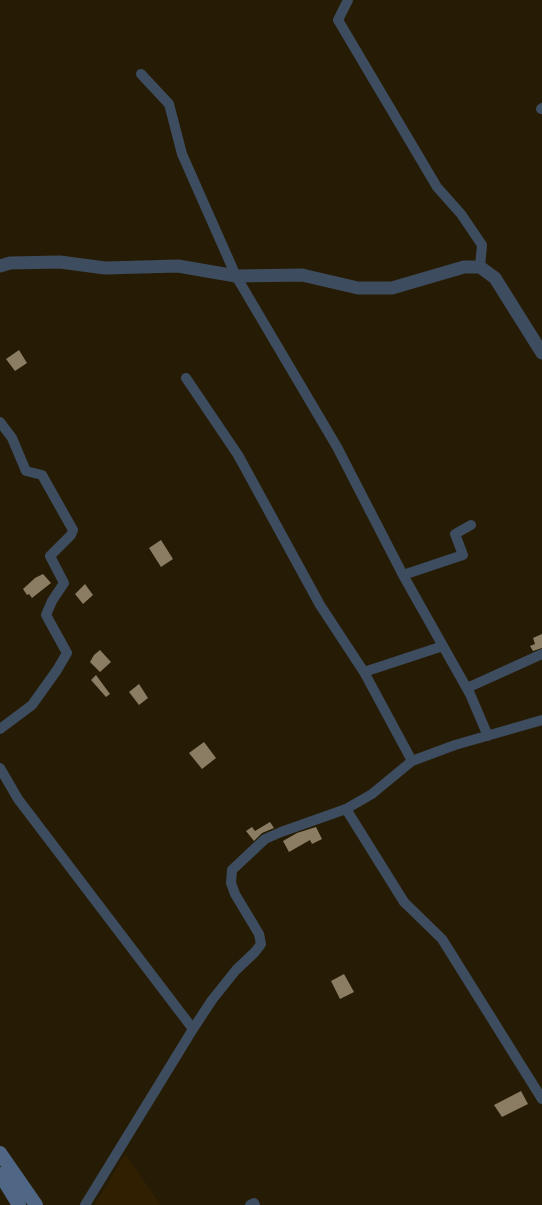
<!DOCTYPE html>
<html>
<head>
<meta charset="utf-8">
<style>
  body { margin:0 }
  canvas { display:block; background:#261b04 }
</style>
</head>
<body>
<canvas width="542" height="1205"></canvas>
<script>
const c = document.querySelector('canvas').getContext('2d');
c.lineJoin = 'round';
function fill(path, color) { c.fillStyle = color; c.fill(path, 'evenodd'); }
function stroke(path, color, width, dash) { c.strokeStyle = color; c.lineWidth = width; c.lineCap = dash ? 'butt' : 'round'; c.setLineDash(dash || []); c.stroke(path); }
fill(new Path2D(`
  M 125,1154 L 161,1205 L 95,1205 Z`), '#302001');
fill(new Path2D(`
  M 19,350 L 27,363 L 15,371 L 6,359 Z
  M 161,540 L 173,559 L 161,567 L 149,548 Z
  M 43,574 L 51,583 L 32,598 L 29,594 L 27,595 L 23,589 L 35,578 Z
  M 85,584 L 93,595 L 83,604 L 75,594 Z
  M 542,634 L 542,648 L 533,651 L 530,646 L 535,644 L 533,638 Z
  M 100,650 L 111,662 L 100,672 L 90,662 L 94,655 Z
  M 96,675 L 110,694 L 106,697 L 91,680 Z
  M 139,684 L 148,698 L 139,705 L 129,692 Z
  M 204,742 L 216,758 L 202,769 L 189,753 Z
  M 270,822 L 274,828 L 262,833 L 254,841 L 246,831 L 252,827 L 255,831 Z
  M 316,827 L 322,839 L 312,844 L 310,840 L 289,852 L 283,841 L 297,833 Z
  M 344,974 L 354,992 L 340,999 L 331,981 Z
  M 521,1091 L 528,1104 L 502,1117 L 494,1105 Z`), '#8b7d63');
stroke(new Path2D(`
  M 348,0 L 338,20 L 437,187 L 461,214 L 482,245 L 480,267
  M 141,74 L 169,104 L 182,154 L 236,276 L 337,447 L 403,575 L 470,694 L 488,736
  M 541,109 L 542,108
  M 186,378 L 238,455 L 320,605 L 364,672 L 412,761 L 372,794 L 346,809
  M 0,422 L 12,438 L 26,471 L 42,475 L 73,530 L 71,535 L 50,556 L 64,583 L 52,601 L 46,615 L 67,653 L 57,670 L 32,705 L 0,729
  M 403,575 L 463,555 L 455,534 L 471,525
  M 364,672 L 443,646
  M 467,688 L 542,654
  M 412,761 L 455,745 L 542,720
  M 0,768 L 18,799 L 193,1029
  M 85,1205 L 193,1029 L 212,1000 L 236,970 L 255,952 L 261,944 L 259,934 L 235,894 L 231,883 L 232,870 L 265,839 L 281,832 L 346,809 L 404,902 L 442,939 L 542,1099
  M 250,1205 L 254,1203 L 255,1205`), '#3d4c5e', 10);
stroke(new Path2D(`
  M 0,266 L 10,263 L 60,262 L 105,268 L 178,266 L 236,276 L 302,275 L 358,288 L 392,288 L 464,267 L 480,267 L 495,278 L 542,353`), '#3d4c5e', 13);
stroke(new Path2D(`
  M 0,1153 L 36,1205
  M 0,1174 L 19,1205`), '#4f6684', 14);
</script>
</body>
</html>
